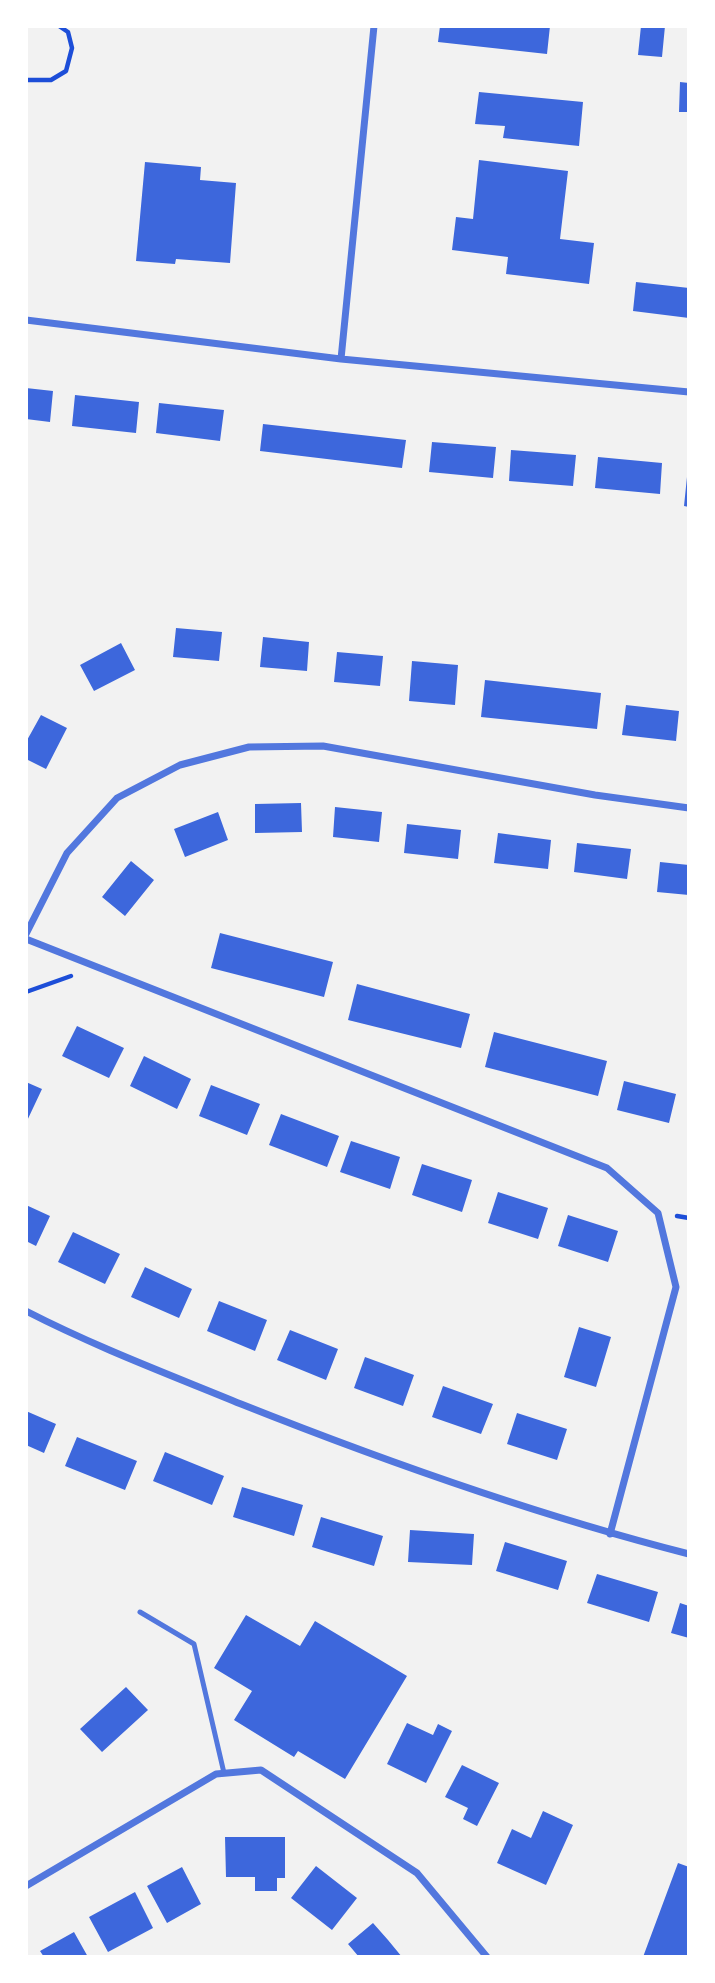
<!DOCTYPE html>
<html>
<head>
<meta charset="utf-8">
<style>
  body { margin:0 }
  #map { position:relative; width:715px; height:1983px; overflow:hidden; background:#f2f2f2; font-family:"Public Sans",sans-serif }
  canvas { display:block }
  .frame { position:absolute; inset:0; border:28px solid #fff; pointer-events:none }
</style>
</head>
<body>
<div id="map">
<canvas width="715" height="1983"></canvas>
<div class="frame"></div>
</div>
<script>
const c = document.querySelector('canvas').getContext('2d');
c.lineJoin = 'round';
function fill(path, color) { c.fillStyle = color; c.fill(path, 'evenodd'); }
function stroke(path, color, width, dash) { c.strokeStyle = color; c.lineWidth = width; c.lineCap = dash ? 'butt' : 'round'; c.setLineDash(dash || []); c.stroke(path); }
fill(new Path2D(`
  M 440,26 L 550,26 L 547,54 L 438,42 Z
  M 641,26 L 665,26 L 662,57 L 638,55 Z
  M 680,82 L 689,83 L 689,112 L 679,112 Z
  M 479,92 L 583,102 L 579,146 L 503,138 L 505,126 L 475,124 Z
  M 479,160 L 568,171 L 560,239 L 594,243 L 589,284 L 506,274 L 508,257 L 452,250 L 456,217 L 473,219 Z
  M 145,162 L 201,167 L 200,180 L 236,183 L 230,263 L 176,259 L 175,264 L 136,261 Z
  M 636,282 L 689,288 L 689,318 L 633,311 Z
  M 26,388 L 53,391 L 50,422 L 26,419 Z
  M 75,395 L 139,402 L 136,433 L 72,426 Z
  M 159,403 L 224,410 L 220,441 L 156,433 Z
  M 263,424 L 406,440 L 402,468 L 260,451 Z
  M 432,442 L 496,447 L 493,478 L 429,472 Z
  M 511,450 L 576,455 L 573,486 L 509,481 Z
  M 598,457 L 662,463 L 660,494 L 595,488 Z
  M 687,477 L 689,477 L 689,507 L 684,506 Z
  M 176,628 L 222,632 L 219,661 L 173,657 Z
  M 263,637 L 309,642 L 307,671 L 260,667 Z
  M 121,643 L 135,670 L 94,691 L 80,665 Z
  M 337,652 L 383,656 L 380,686 L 334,682 Z
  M 412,661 L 458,665 L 455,705 L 409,701 Z
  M 485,680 L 601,693 L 597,729 L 481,717 Z
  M 626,705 L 679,711 L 676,741 L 622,735 Z
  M 41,715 L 67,728 L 46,769 L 26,759 L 26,742 Z
  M 301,803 L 302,832 L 255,833 L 255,804 Z
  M 335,807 L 382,812 L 379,842 L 333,837 Z
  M 218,812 L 228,840 L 185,857 L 174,829 Z
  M 407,824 L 461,830 L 458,859 L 404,853 Z
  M 498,833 L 551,840 L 548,869 L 494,863 Z
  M 577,843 L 631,849 L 627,879 L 574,872 Z
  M 131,861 L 154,880 L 125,916 L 102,897 Z
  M 660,862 L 689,865 L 689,895 L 657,892 Z
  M 220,933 L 333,962 L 324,997 L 211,968 Z
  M 357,984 L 470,1014 L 461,1048 L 348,1020 Z
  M 77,1026 L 124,1048 L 109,1078 L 62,1056 Z
  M 494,1032 L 607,1061 L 598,1096 L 485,1067 Z
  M 144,1056 L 191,1079 L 177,1109 L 130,1086 Z
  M 624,1081 L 676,1094 L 669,1123 L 617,1110 Z
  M 26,1082 L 42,1089 L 26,1123 Z
  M 211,1085 L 260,1104 L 247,1135 L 199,1116 Z
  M 281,1114 L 339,1136 L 327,1167 L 269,1145 Z
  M 351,1141 L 400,1157 L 390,1189 L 340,1172 Z
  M 422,1164 L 472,1180 L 462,1212 L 412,1195 Z
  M 498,1192 L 548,1208 L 538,1239 L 488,1223 Z
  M 26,1205 L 50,1216 L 36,1246 L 26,1241 Z
  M 568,1215 L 618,1231 L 608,1262 L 558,1246 Z
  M 73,1232 L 120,1254 L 105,1284 L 58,1262 Z
  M 145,1267 L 192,1289 L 179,1318 L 131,1297 Z
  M 219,1301 L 267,1320 L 255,1351 L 207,1331 Z
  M 579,1327 L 611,1337 L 596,1387 L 564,1377 Z
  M 290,1330 L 338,1349 L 326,1380 L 277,1360 Z
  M 365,1357 L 414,1375 L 403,1406 L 354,1388 Z
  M 443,1386 L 493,1404 L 481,1434 L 432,1417 Z
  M 26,1411 L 56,1424 L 44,1453 L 26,1445 Z
  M 517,1413 L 567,1429 L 557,1460 L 507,1444 Z
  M 77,1437 L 137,1461 L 125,1490 L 65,1466 Z
  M 165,1452 L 224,1476 L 212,1505 L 153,1481 Z
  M 242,1487 L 303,1505 L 294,1536 L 233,1517 Z
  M 321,1517 L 383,1536 L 374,1566 L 312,1547 Z
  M 410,1530 L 474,1534 L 472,1565 L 408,1562 Z
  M 505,1542 L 567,1561 L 558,1590 L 496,1571 Z
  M 597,1574 L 658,1592 L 649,1622 L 587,1603 Z
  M 680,1603 L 689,1606 L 689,1638 L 671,1633 Z
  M 246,1615 L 300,1646 L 315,1621 L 407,1676 L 345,1779 L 298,1751 L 294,1757 L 234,1720 L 252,1691 L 214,1668 Z
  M 126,1687 L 148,1710 L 102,1752 L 80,1729 Z
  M 407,1723 L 433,1735 L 438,1724 L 452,1731 L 426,1783 L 387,1764 Z
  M 462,1765 L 499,1783 L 477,1826 L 463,1819 L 468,1808 L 445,1797 Z
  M 543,1811 L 573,1825 L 546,1885 L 497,1863 L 512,1829 L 531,1838 Z
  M 225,1837 L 285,1837 L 285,1878 L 277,1878 L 277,1891 L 255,1891 L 255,1877 L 226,1877 Z
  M 678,1863 L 689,1867 L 689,1957 L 643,1957 Z
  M 316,1866 L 357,1898 L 332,1930 L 291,1898 Z
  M 182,1867 L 201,1904 L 167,1923 L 147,1886 Z
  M 135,1892 L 153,1928 L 108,1952 L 89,1917 Z
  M 373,1923 L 388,1940 L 402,1957 L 359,1957 L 348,1944 Z
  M 74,1932 L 88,1957 L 44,1957 L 40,1951 Z`), '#3d67dc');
stroke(new Path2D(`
  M 26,80 L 51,80 L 66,71 L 72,48 L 68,32 L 59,26
  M 26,992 L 71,976
  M 677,1216 L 689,1218`), '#1d4ed8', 4.5);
stroke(new Path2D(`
  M 140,1612 L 194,1644 L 224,1773`), '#5277de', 5);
stroke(new Path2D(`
  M 26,320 L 341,359 L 689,392
  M 341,359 L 374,26
  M 26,934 L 67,853 L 117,798 L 180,765 L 249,747 L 323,746 L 595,795 L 689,808
  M 26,939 L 607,1168 L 658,1213 L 676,1287 L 610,1534
  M 26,1311 C 96,1347 168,1374 241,1404 C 387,1462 536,1515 689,1554
  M 26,1886 L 216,1774 L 261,1770 L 417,1873 L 487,1957`), '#5277de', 7);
</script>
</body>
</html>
